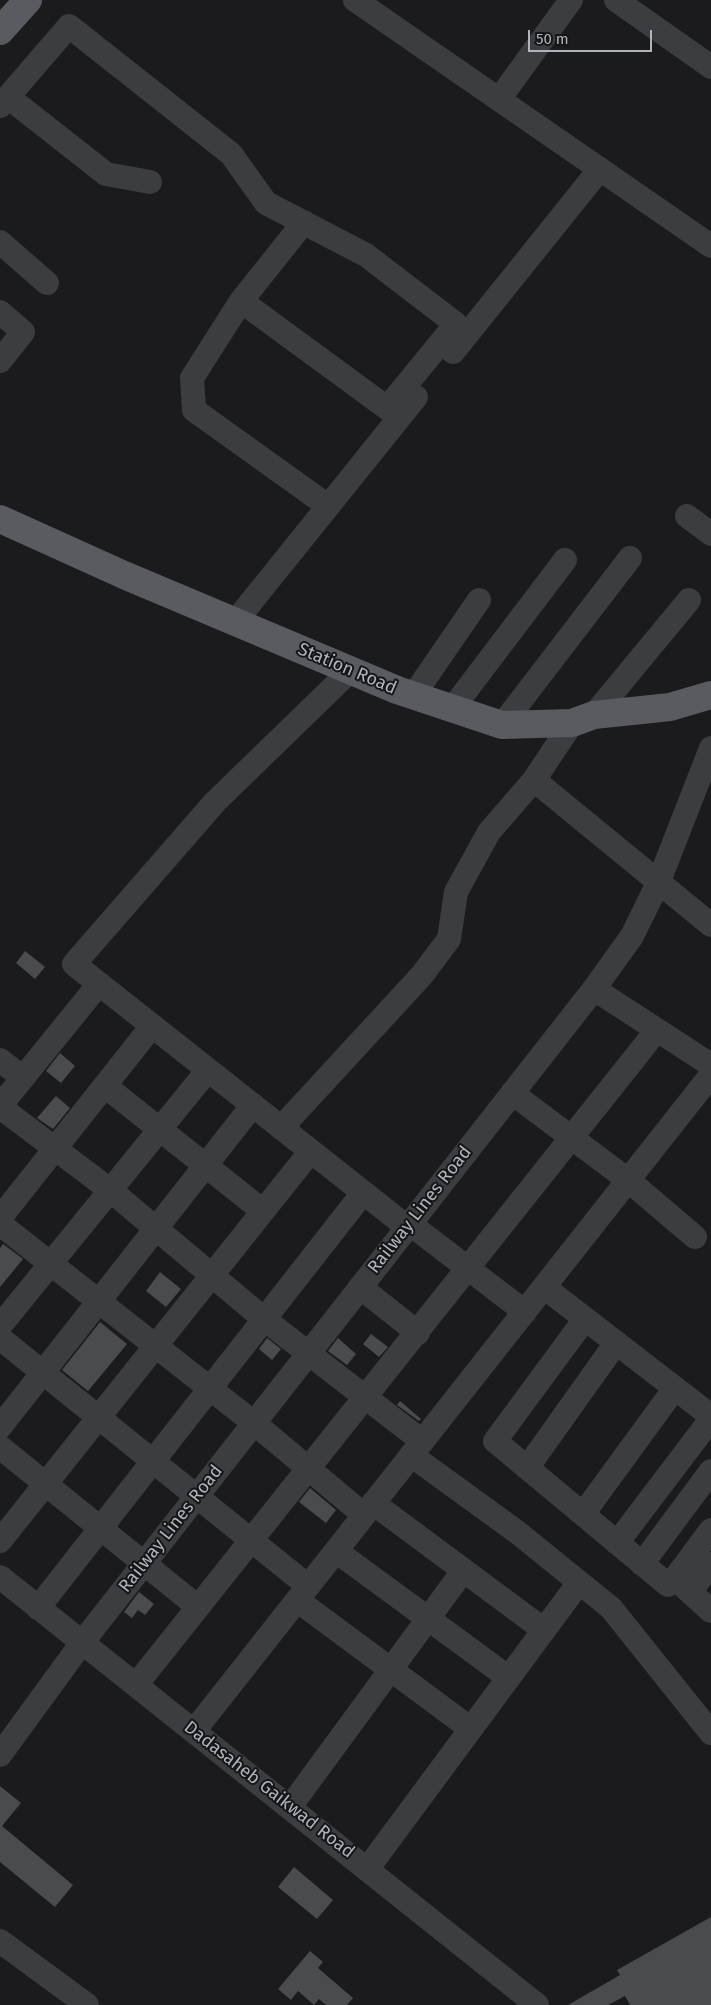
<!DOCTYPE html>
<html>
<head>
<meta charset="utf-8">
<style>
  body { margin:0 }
  #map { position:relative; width:711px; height:2005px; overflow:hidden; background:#1b1b1d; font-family:"Fira Sans",sans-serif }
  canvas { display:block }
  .scale { position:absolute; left:528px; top:30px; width:124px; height:22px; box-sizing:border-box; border:2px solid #afb3bb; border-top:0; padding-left:6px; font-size:15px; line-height:18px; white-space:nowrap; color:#afb3bb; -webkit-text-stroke:4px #161618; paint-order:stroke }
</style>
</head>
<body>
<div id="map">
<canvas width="711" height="2005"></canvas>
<div class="scale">50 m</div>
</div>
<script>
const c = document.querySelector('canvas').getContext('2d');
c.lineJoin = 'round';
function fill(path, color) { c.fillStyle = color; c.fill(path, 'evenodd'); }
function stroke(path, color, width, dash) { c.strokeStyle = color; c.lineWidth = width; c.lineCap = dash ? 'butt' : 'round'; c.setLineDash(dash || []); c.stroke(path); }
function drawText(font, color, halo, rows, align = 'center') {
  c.font = font + ' "Fira Sans",sans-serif'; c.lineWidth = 4; c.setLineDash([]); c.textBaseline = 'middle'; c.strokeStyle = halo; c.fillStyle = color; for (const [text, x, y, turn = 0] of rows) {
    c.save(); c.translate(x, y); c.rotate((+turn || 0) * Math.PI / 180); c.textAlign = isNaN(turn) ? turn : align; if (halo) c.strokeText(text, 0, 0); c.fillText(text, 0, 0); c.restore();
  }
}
fill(new Path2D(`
  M 25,951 L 45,967 L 35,979 L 16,963 Z
  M 60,1053 L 75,1066 L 61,1083 L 46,1071 Z
  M 56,1096 L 70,1108 L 53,1129 L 37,1118 Z
  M 3,1244 L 23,1259 L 0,1287 L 0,1248 Z
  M 160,1272 L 181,1289 L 166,1307 L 146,1291 Z
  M 100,1322 L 127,1344 L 88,1391 L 62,1370 Z
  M 371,1334 L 388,1347 L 379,1357 L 363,1344 Z
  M 267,1338 L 281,1349 L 272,1360 L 259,1349 Z
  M 338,1338 L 356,1354 L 347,1365 L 328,1351 Z
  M 400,1401 L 421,1419 L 419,1421 L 397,1405 Z
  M 310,1488 L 336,1510 L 326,1523 L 299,1502 Z
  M 139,1592 L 154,1604 L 145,1615 L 138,1610 L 132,1618 L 124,1612 Z
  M 0,1786 L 21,1803 L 2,1826 L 73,1885 L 55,1907 L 0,1862 Z
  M 294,1867 L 333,1900 L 317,1919 L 278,1887 Z
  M 711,1917 L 711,2005 L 630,2005 L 625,1996 L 608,2005 L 568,2005 L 620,1975 L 617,1970 Z
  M 310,1951 L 323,1962 L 318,1968 L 353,1998 L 347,2005 L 326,2005 L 319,1999 L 314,2005 L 298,1991 L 291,2000 L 278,1989 Z`), '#4a4b4f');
stroke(new Path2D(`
  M 355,0 L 711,246
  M 616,0 L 711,67
  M 8,97 L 106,174 L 150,182
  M 500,98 L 571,0
  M 0,106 L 69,26 L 231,154 L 266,203 L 366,255 L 456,324 L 387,408 L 241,301 L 304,222
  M 0,242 L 47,283
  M 241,301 L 192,378 L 194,410 L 328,506
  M 0,312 L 23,332 L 0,361
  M 453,352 L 600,169
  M 687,516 L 711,534
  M 235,622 L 416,397
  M 350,671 L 215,802 L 74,964 L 407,1227
  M 413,696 L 479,600
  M 452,709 L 565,560
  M 594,715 L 689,600
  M 502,725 L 630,558
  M 534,780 L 711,925
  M 594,989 L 711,1065
  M 0,1060 L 23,1078
  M 105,1086 L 263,1211
  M 512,1093 L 628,1180 L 695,1237
  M 0,1106 L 99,984
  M 0,1107 L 110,1190 L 264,1319 L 422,1441
  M 281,1128 L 422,975 L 449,939 L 456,892 L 489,832 L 534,780 L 572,723
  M 0,1218 L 152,1026
  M 0,1224 L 254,1423 L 364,1515
  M 410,1224 L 525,1312
  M 360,1287 L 418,1333
  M 544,1287 L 711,1416
  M 585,1319 L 495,1441 L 668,1585 L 673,1581 L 680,1583 L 711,1611
  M 0,1326 L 208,1070
  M 0,1338 L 308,1586
  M 0,1427 L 253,1105
  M 0,1447 L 198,1607
  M 411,1455 L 517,1532 L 611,1608 L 711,1733
  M 527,1468 L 616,1343
  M 373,1503 L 544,1630
  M 583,1514 L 675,1388
  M 0,1541 L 311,1151
  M 617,1543 L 711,1419
  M 336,1551 L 509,1678
  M 642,1564 L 711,1471
  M 0,1577 L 537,2005
  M 673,1581 L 711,1530
  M 690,1592 L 711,1564
  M 297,1600 L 471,1729
  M 38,1608 L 363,1193
  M 136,1685 L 657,1030
  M 194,1731 L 711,1075
  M 0,1755 L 81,1644 L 594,989 L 632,936 L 659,881 L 711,748
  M 290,1807 L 463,1571
  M 368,1868 L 578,1584
  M 0,1941 L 87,2005`), '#3c3d41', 24);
stroke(new Path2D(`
  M 0,31 L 28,0
  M 0,519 L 124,575 L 397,690 L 502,725 L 572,723 L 594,715 L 670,707 L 711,695`), '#595b60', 28);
drawText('18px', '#afb3bb', '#161618', [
  ["Station Road",347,669,23],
  ["Railway Lines Road",420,1210,-52],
  ["Railway Lines Road",171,1529,-52],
  ["Dadasaheb Gaikwad Road",269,1790,38]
]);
</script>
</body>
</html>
